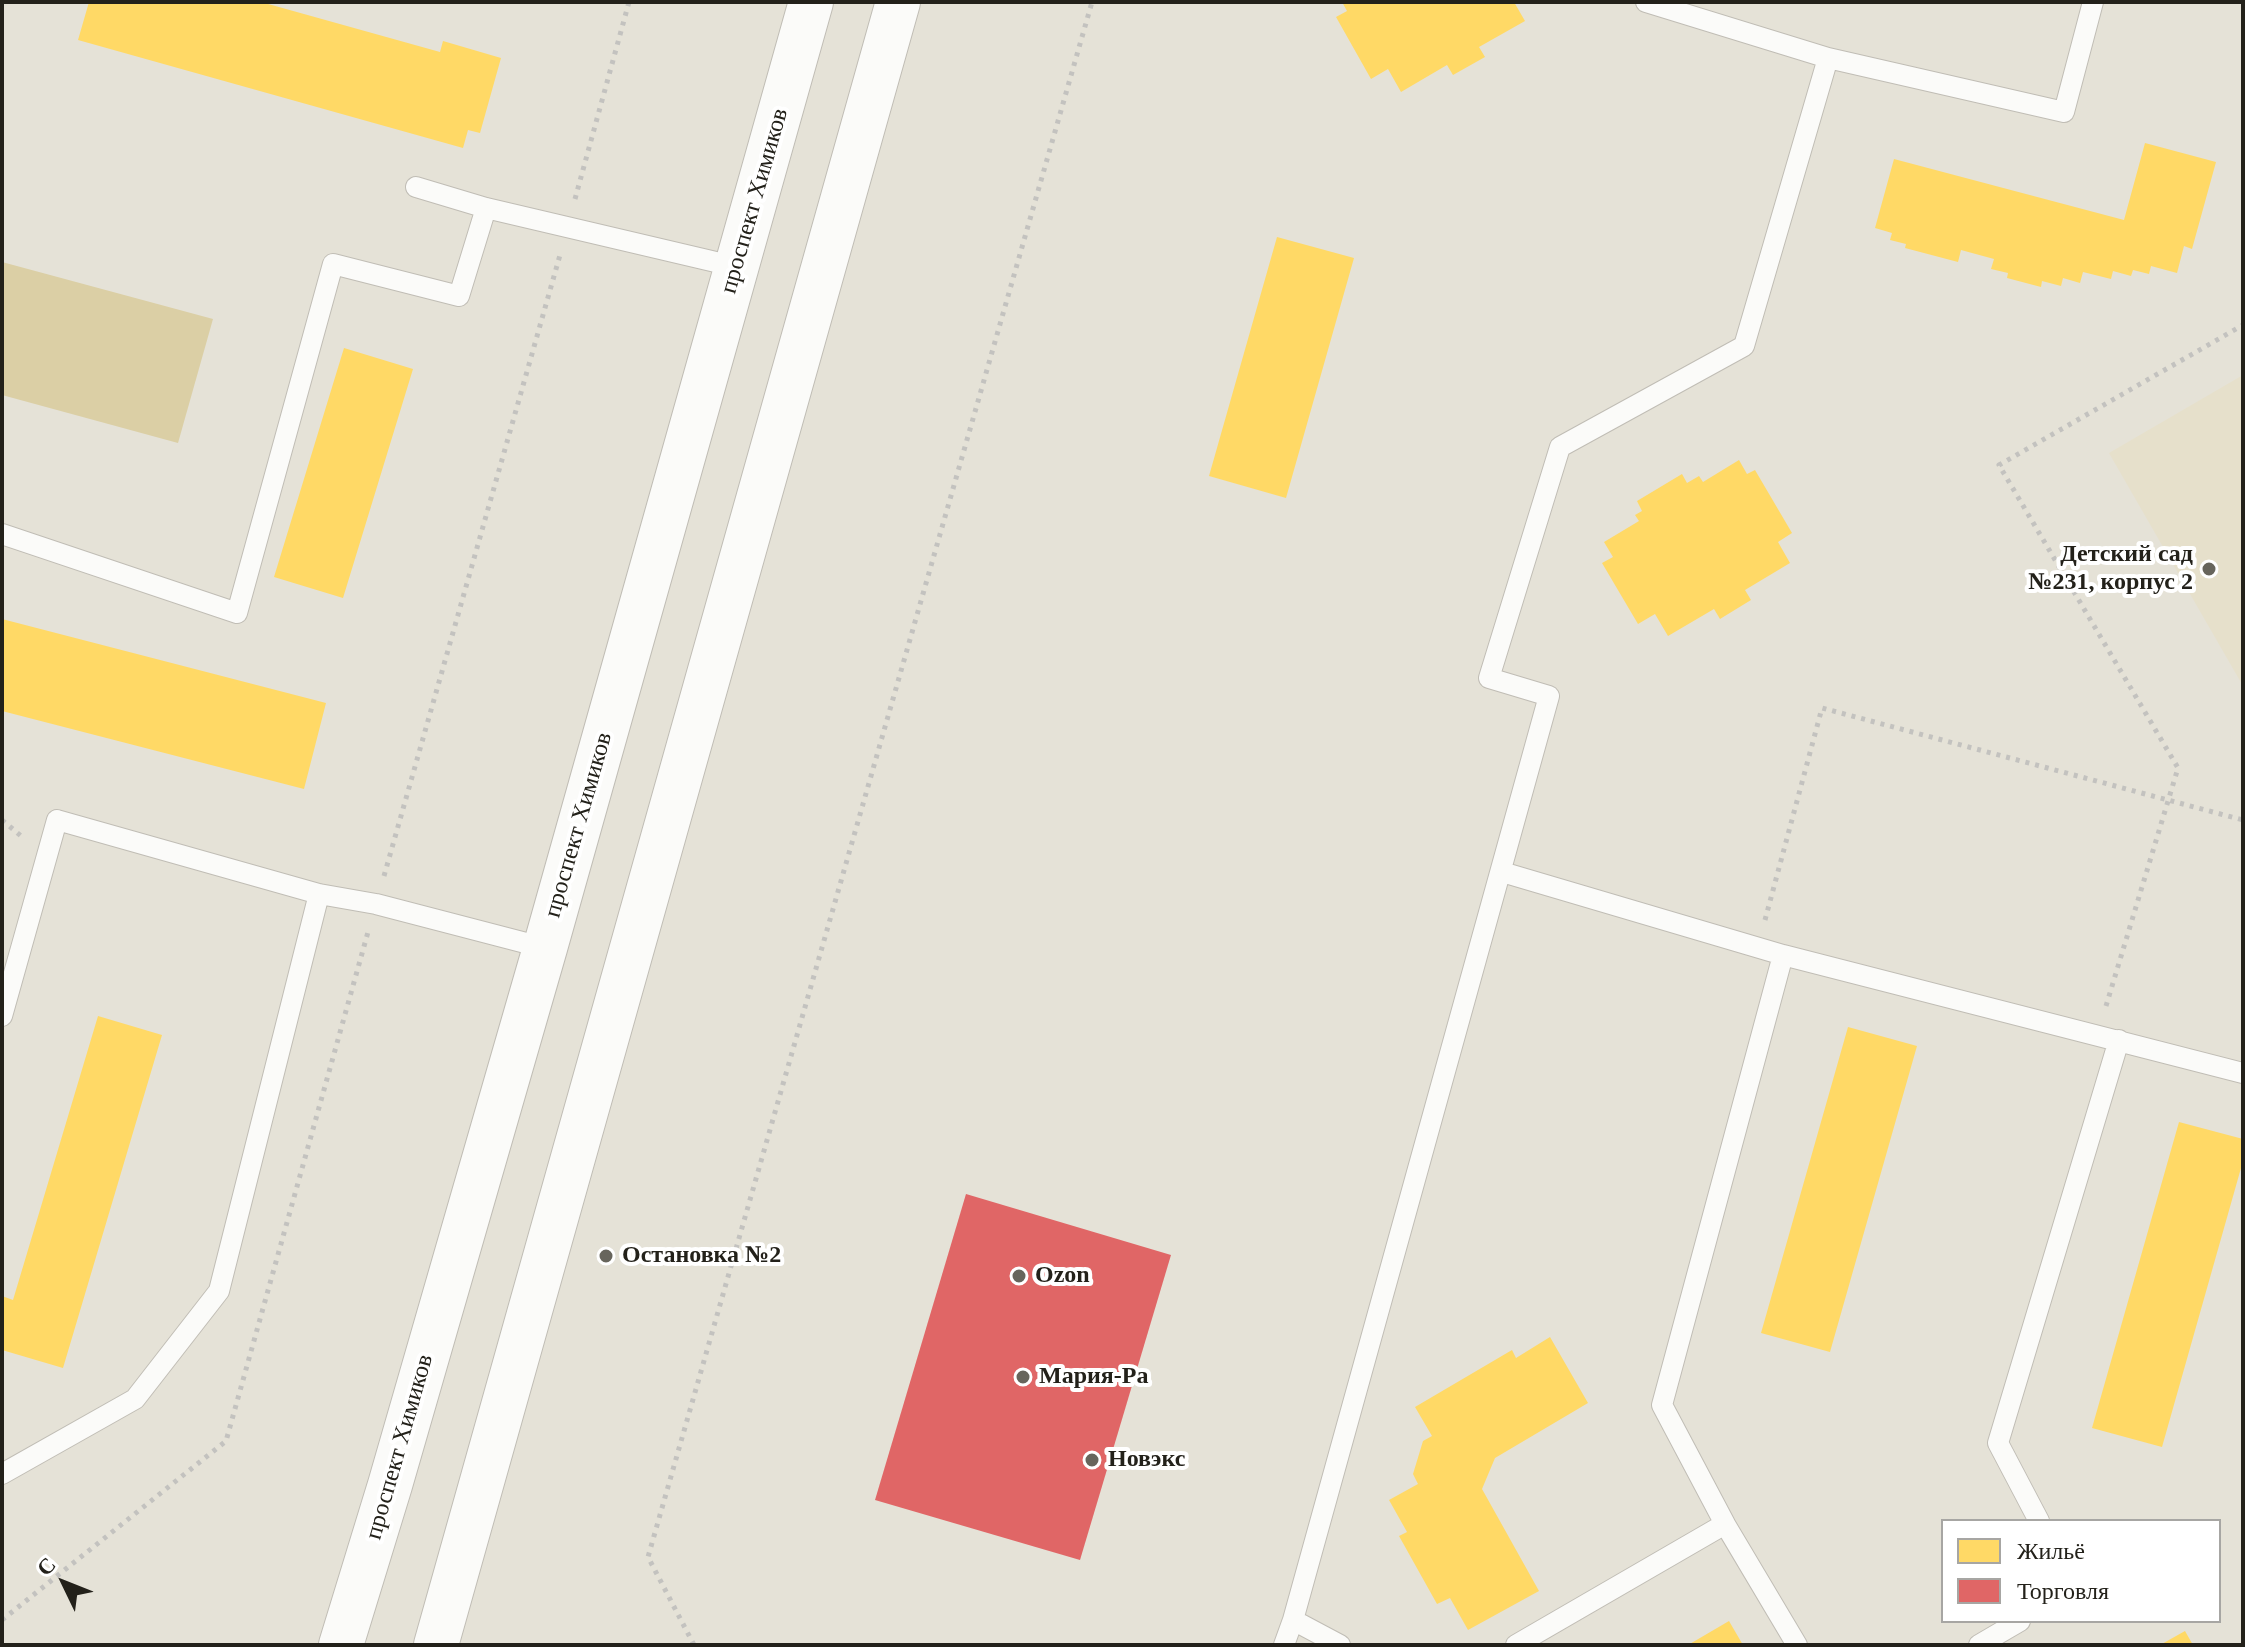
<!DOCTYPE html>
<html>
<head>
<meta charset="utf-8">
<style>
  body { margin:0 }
  #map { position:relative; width:2245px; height:1647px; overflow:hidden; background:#e5e2d7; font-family:Georgia,serif }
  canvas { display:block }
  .frame { position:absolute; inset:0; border:4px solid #23211a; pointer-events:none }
  .legend { position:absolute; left:1941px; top:1519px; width:280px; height:104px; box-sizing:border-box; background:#fff; border:2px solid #a7a6a3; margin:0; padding:10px 14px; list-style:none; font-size:24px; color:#23211a }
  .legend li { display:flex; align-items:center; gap:16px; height:40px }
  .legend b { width:40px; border:2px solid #a7a6a3 }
  .north { position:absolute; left:24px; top:1543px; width:80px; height:80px; -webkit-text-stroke:6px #fff; paint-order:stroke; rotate:313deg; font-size:22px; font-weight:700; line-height:32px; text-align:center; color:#23211a }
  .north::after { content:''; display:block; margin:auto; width:28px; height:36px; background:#23211a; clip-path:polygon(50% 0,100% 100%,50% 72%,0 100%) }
</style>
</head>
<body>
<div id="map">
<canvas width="2245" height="1647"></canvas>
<div class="frame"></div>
<ul class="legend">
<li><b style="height:22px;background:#ffd966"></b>Жильё</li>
<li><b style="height:22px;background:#e06666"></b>Торговля</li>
</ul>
<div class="north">С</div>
</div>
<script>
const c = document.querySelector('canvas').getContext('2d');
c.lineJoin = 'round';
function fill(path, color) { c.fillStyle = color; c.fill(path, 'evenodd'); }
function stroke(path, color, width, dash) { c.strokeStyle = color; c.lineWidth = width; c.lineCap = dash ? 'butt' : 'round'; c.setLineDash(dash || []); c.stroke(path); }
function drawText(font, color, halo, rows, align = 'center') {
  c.font = font + ' Georgia,serif'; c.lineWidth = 8; c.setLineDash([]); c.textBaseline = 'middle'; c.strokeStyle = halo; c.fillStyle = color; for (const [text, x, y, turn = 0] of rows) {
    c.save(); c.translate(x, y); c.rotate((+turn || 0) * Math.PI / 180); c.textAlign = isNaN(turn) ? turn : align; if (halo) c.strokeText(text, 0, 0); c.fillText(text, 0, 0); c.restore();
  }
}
fill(new Path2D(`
  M 2243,375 L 2243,686 L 2109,453 Z`), '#e6e0cb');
fill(new Path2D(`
  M 2,262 L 213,319 L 178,443 L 2,395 Z`), '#dbcfa5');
fill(new Path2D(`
  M 89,2 L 261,2 L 440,52 L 443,41 L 501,58 L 480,133 L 468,130 L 463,148 L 78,40 Z
  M 1342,2 L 1514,2 L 1525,21 L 1479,47 L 1485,57 L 1453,75 L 1447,65 L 1401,92 L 1388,69 L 1371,79 L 1336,17 L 1347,11 Z
  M 2145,143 L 2216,162 L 2192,249 L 2184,246 L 2177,273 L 2151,266 L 2149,274 L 2133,270 L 2131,276 L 2113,271 L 2111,279 L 2083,272 L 2080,283 L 2063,278 L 2061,286 L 2042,281 L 2041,287 L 2007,278 L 2008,273 L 1991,269 L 1994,259 L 1961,250 L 1958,262 L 1905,248 L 1906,244 L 1890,240 L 1892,233 L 1875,228 L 1894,159 L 2124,220 Z
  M 1277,237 L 1354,258 L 1286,498 L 1209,476 Z
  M 344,348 L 413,369 L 343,598 L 274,577 Z
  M 1739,460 L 1747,474 L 1755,470 L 1792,533 L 1778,542 L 1790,563 L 1745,590 L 1751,600 L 1720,619 L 1714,609 L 1668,636 L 1655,614 L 1638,624 L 1602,563 L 1613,557 L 1604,542 L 1639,521 L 1635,515 L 1642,511 L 1637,501 L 1682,474 L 1687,483 L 1699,476 L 1703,482 Z
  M 2,619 L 326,703 L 304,789 L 2,711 Z
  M 98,1016 L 162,1035 L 63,1368 L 2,1350 L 2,1296 L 13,1300 Z
  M 1848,1027 L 1917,1046 L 1830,1352 L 1761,1333 Z
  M 2179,1122 L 2243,1139 L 2243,1161 L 2162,1447 L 2092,1428 Z
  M 1550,1337 L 1588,1403 L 1495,1458 L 1482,1489 L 1539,1591 L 1468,1630 L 1450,1598 L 1437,1604 L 1399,1536 L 1407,1532 L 1389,1500 L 1418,1484 L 1413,1474 L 1423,1441 L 1432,1436 L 1415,1407 L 1512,1350 L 1516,1358 Z
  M 1729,1621 L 1743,1645 L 1688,1645 Z
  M 2185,1631 L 2193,1645 L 2160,1645 Z`), '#ffd966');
fill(new Path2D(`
  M 966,1194 L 1171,1255 L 1080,1560 L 875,1500 Z`), '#e06666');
const lane = new Path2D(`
  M 1646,2 L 1828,58
  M 416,187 L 486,208 L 737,267
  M 2,534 L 237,613 L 333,264 L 459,296 L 486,208
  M 1502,872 L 1783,955 L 2243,1073
  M 2,1016 L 57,820 L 319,894 L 376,904 L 545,948
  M 2,1474 L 135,1399 L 219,1291 L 319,894
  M 2039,1521 L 1998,1443 L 2119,1040
  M 1725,1524 L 1797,1645
  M 1284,1645 L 1293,1620
  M 1340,1645 L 1293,1620 L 1549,696 L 1489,678 L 1560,447 L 1744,346 L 1828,58 L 2064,112 L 2093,2
  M 1516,1645 L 1725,1524 L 1662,1405 L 1783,955
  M 1979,1645 L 2020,1621`);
const secondary = new Path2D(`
  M 341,1645 L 390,1485 L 545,948 L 811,2
  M 436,1645 L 898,2`);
stroke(lane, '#c0bdb5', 22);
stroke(secondary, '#c0bdb5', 46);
stroke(new Path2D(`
  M 575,199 L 629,2
  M 2,820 L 21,836
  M 384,876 L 560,255
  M 1765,920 L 1822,708 L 2243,820
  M 2106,1006 L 2178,768 L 1999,465 L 2243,325
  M 2,1620 L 226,1441 L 368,932
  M 694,1645 L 648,1557 L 1092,2`), '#c3c2bf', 5, [4, 6]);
stroke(lane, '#fbfbf9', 20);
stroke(secondary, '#fbfbf9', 44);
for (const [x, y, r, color] of [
  [2209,569,8,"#67655c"],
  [606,1256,8,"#67655c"],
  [1019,1276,8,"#67655c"],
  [1023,1377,8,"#67655c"],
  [1092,1460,8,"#67655c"]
]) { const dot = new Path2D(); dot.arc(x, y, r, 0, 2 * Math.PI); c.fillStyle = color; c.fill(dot); stroke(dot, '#fff', 3); }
drawText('24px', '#23211a', '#fff', [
  ["проспект Химиков",755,201,-74],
  ["проспект Химиков",579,825,-74],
  ["проспект Химиков",400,1447,-74]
]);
drawText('bold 24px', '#23211a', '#fff', [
  ["Детский сад",2193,555,"right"],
  ["№231, корпус 2",2193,583,"right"],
  ["Остановка №2",622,1256],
  ["Ozon",1035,1276],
  ["Мария-Ра",1039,1377],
  ["Новэкс",1108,1460]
], 'left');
</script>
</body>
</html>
